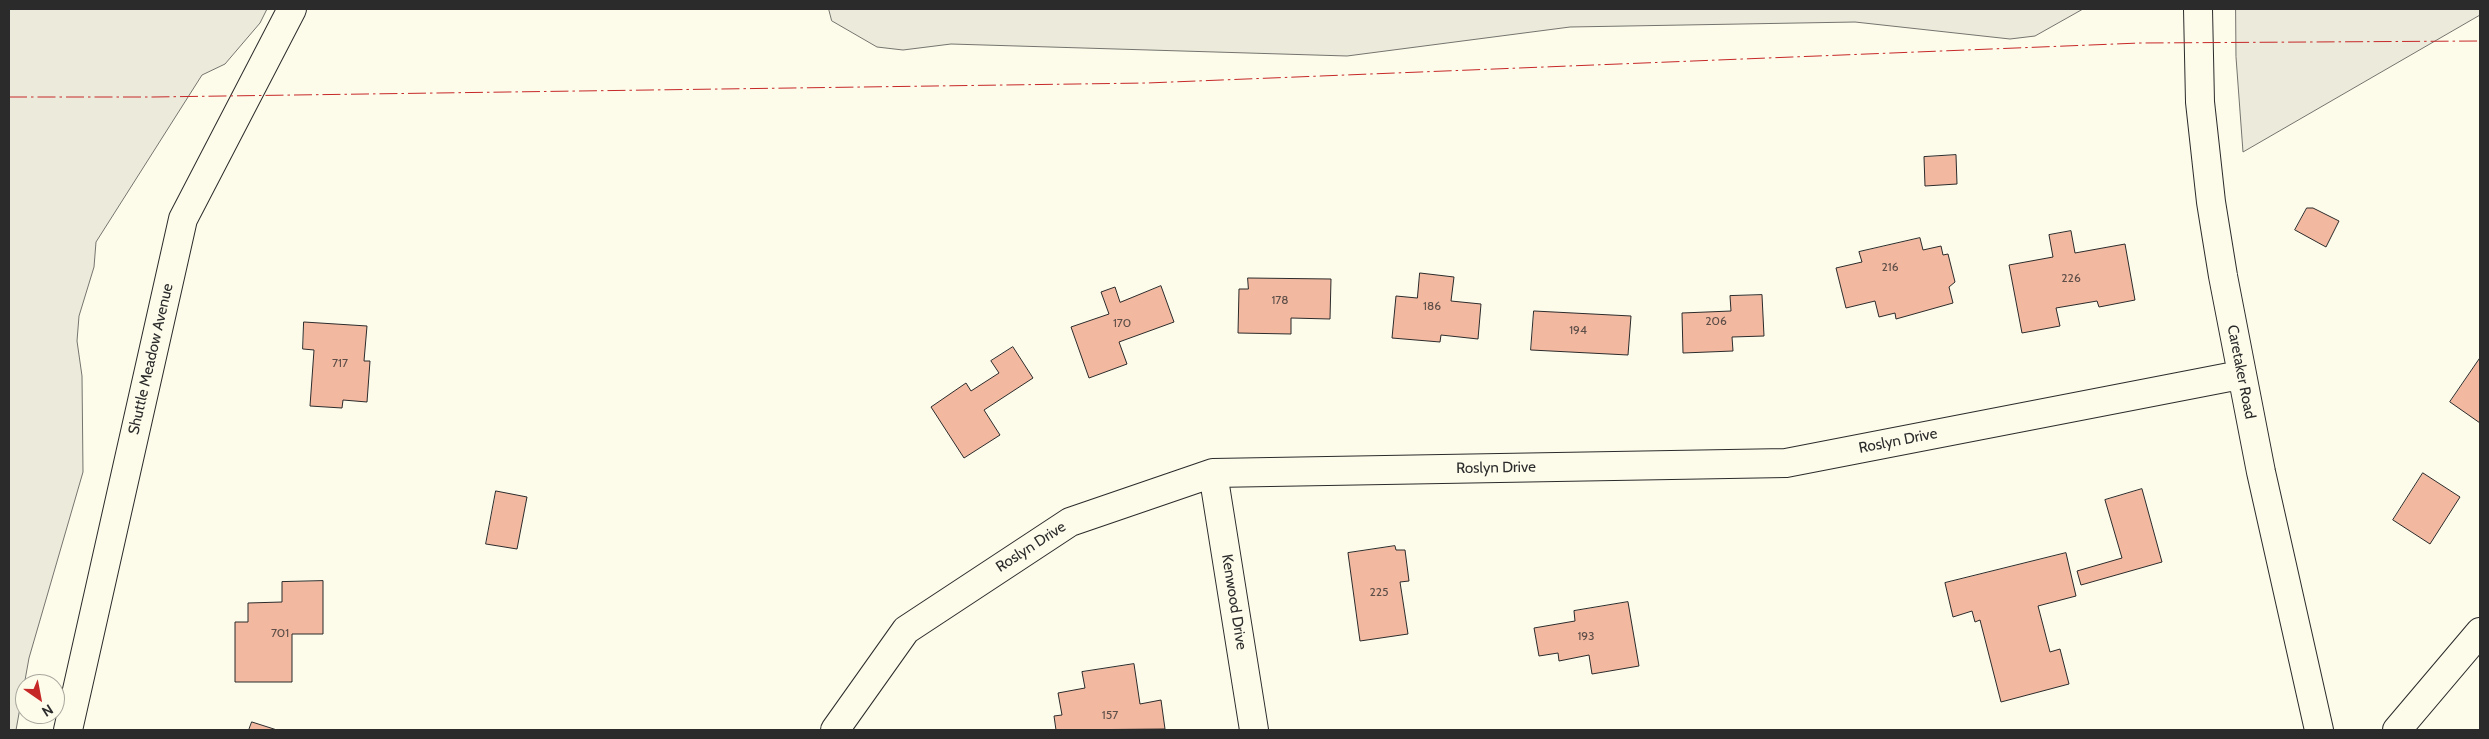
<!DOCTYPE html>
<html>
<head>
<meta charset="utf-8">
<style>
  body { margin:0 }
  #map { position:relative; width:2489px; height:739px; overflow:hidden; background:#fdfbea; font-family:Cabin,sans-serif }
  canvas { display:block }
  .frame { position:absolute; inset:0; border:10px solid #2b2b2b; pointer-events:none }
  .north { position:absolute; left:15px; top:674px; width:50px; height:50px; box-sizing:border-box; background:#fdfbea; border:1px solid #a9a89e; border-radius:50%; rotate:147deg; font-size:14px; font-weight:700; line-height:20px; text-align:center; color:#2b2b2b }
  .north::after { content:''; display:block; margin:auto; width:18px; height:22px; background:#c62828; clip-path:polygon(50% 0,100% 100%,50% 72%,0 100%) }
</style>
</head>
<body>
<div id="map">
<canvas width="2489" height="739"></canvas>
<div class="frame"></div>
<div class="north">N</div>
</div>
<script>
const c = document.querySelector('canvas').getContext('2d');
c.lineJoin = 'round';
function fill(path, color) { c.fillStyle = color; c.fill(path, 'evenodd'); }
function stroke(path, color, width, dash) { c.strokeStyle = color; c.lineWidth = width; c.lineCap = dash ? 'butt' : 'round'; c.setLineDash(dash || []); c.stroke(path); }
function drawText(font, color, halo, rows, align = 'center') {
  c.font = font + ' Cabin,sans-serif'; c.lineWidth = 4; c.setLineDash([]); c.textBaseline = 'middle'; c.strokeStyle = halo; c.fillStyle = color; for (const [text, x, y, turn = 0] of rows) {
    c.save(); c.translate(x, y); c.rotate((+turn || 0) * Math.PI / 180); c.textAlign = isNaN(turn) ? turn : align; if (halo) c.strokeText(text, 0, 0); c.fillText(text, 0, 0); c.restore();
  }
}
const green = new Path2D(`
  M 9,9 L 267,9 L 260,23 L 225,64 L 202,75 L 96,242 L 94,267 L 79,316 L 77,341 L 82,376 L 83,472 L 29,658 L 16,730 L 9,730 Z
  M 829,9 L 2083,9 L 2035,36 L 2010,39 L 1855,22 L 1570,27 L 1347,56 L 951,44 L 903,50 L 877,47 L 832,21 Z
  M 2236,9 L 2480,9 L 2480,15 L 2243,152 L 2236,57 Z`);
fill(green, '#ecebdb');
stroke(green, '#74746e', 1);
const building = new Path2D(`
  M 1956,155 L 1957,184 L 1925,186 L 1924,157 Z
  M 2307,208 L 2313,208 L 2339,221 L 2326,247 L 2295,230 Z
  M 2071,231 L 2075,253 L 2125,244 L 2135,300 L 2099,307 L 2097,301 L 2056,308 L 2060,326 L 2022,333 L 2009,265 L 2053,257 L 2049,235 Z
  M 1920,238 L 1923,250 L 1941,246 L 1943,255 L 1948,254 L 1955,282 L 1949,287 L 1953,303 L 1896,319 L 1895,313 L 1879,317 L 1875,301 L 1846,308 L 1836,268 L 1862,262 L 1859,252 Z
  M 1420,273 L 1454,277 L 1451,301 L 1481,304 L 1478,339 L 1441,335 L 1440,342 L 1392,338 L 1396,296 L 1417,298 Z
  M 1248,278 L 1331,279 L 1330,319 L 1291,318 L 1291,334 L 1238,333 L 1239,289 L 1248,289 Z
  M 1161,286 L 1174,322 L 1119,342 L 1127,364 L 1089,378 L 1071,327 L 1109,314 L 1101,292 L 1115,287 L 1120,302 Z
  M 1762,295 L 1764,336 L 1732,337 L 1733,351 L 1683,353 L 1682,313 L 1731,311 L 1730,296 Z
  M 1534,311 L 1631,316 L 1628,355 L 1531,350 Z
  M 304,322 L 367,326 L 364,361 L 370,361 L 367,402 L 343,400 L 342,408 L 310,406 L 314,350 L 303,349 Z
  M 1013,347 L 1033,378 L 984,410 L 1000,435 L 964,458 L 931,407 L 966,383 L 971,391 L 999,373 L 991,361 Z
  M 2480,358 L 2480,423 L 2450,402 Z
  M 2423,473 L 2460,497 L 2430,544 L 2393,520 Z
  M 2142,489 L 2162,562 L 2081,585 L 2077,571 L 2122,558 L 2105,500 Z
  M 496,491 L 527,497 L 517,549 L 486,544 Z
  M 1395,546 L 1396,550 L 1405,550 L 1409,581 L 1400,582 L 1408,634 L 1360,641 L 1348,553 Z
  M 2066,553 L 2076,596 L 2038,606 L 2050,652 L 2060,649 L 2069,684 L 2001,702 L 1980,620 L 1975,622 L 1972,611 L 1953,617 L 1945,583 Z
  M 323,581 L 323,634 L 292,634 L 292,682 L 235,682 L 235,622 L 248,622 L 248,603 L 282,602 L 282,582 Z
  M 1628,602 L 1639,666 L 1592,674 L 1589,655 L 1559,661 L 1558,653 L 1539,656 L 1534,628 L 1575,621 L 1574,611 Z
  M 1134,664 L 1140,704 L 1161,700 L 1165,729 L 1056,730 L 1054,716 L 1062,715 L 1058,693 L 1085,688 L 1082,672 Z
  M 252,722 L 277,730 L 249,730 Z`);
fill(building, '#f2b8a0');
stroke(building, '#2b2b2b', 1);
const street = new Path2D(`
  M 2198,9 L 2200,102 L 2211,202 L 2223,276 L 2261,472 L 2319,730
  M 1213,473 L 1254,730
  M 835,730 L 906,630 L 1070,522 L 1213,473 L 1786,463 L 2240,375
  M 2397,730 L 2480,632`);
const secondary = new Path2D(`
  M 68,730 L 183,219 L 292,9`);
stroke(street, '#2b2b2b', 30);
stroke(secondary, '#2b2b2b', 30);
stroke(street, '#fdfbea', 28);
stroke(secondary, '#fdfbea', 28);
stroke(new Path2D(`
  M 9,97 L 153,97 L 1147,83 L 2140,43 L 2480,41`), '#c62828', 1, [18, 4, 2.5, 4]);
drawText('12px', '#5d4e48', null, [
  ["216",1890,267],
  ["226",2071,278],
  ["178",1280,300],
  ["186",1432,306],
  ["206",1716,321],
  ["170",1122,323],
  ["194",1578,330],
  ["717",340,363],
  ["225",1379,592],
  ["701",280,633],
  ["193",1586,636],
  ["157",1110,715]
]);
drawText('15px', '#2b2b2b', '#fdfbea', [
  ["Shuttle Meadow Avenue",151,359,-77],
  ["Caretaker Road",2241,372,79],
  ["Roslyn Drive",1898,441,-11],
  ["Roslyn Drive",1496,468,-1],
  ["Roslyn Drive",1031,547,-33],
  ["Kenwood Drive",1234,602,81]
]);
</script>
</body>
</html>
